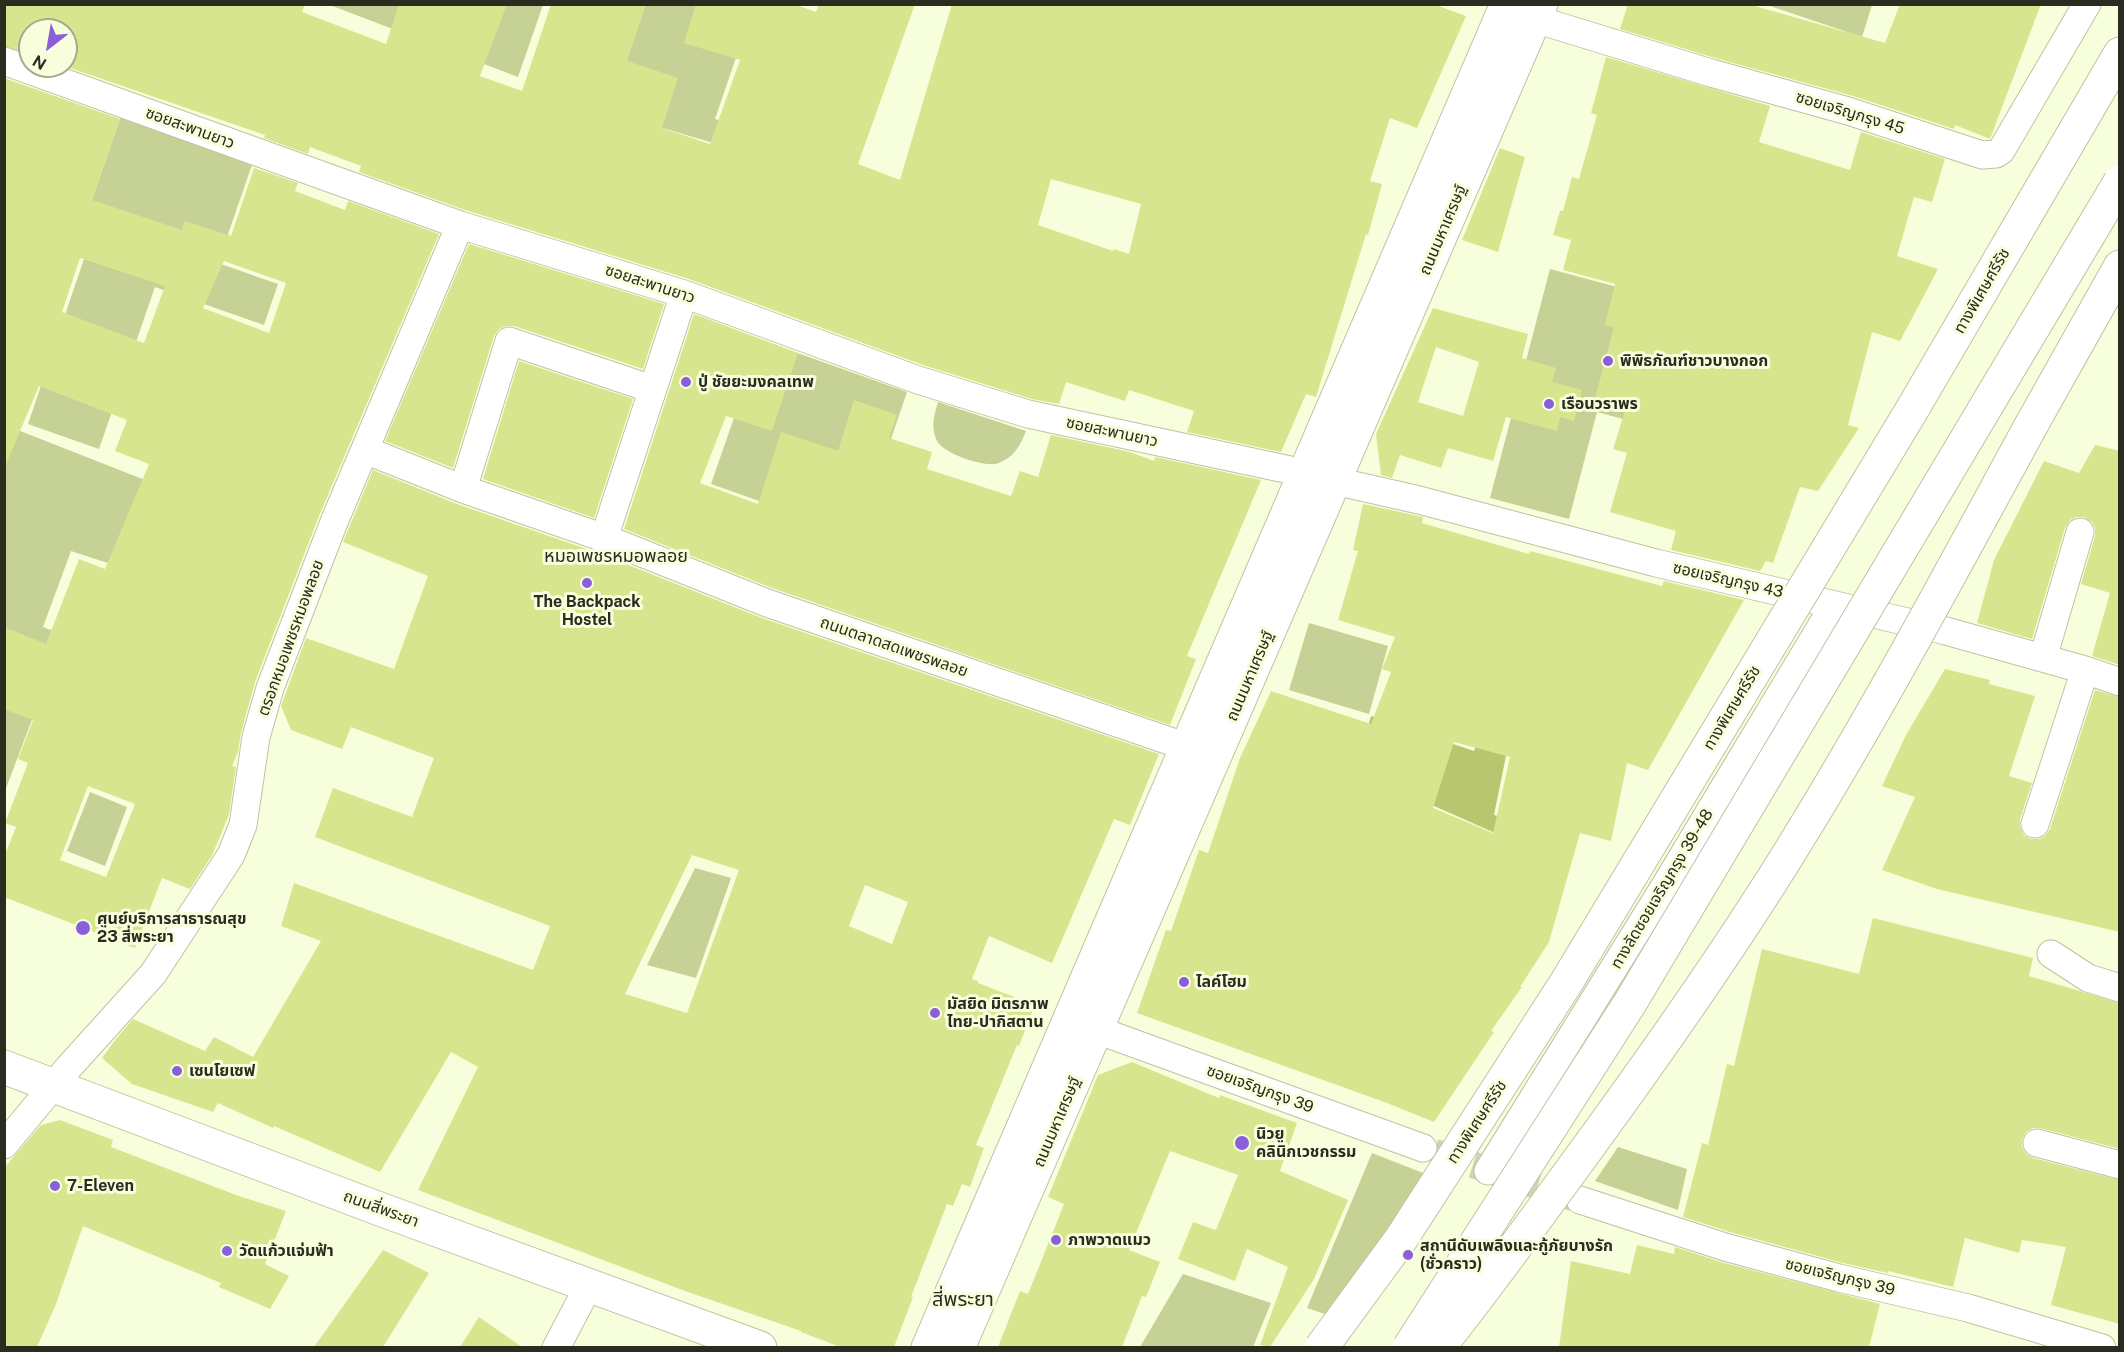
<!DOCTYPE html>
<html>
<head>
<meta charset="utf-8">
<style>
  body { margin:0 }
  #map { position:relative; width:2124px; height:1352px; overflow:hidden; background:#f7fedb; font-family:"Public Sans",sans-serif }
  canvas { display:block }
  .frame { position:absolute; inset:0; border:6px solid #292c1e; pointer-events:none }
  .north { position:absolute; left:18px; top:18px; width:60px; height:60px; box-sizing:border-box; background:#f7fedb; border:2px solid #a5aa8f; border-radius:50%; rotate:211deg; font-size:16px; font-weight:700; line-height:24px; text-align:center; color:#292c1e }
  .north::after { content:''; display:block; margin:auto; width:21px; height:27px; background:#8a5fd9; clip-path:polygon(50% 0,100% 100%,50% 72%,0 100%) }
</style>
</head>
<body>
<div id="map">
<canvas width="2124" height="1352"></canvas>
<div class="frame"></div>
<div class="north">N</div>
</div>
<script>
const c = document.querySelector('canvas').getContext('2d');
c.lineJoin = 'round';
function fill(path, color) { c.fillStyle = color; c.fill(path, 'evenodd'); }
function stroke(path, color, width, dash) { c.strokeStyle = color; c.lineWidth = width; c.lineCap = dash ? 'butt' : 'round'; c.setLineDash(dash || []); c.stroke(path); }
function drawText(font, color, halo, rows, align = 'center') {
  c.font = font + ' "Public Sans","Noto Sans Thai",sans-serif'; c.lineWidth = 6; c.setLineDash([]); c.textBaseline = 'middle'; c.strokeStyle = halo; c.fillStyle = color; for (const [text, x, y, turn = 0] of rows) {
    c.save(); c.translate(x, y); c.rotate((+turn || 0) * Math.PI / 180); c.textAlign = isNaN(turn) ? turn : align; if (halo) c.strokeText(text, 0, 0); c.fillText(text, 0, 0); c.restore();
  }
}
fill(new Path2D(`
  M 330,5 L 543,5 L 518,77 Z
  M 645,5 L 754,5 L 715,119 L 746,129 L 740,151 L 609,112 Z
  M 1767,5 L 1872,5 L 1862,37 Z
  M 121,116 L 253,162 L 218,263 L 278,284 L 264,325 L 155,287 L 99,449 L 28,424 L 85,256 L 76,246 Z
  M 1550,269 L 1703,310 L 1671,432 L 1597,412 L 1569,519 L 1490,498 Z
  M 761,340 L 907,392 L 858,536 L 711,484 Z
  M 938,402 L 1026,431 C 1022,441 1017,452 1008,458 C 1005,460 998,464 995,464 C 981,466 941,453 936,439 C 931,426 934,415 938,402 Z
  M 5,425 L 272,530 L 242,607 L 71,551 L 43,627 L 64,635 L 5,791 Z
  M 1309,623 L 1388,646 L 1369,714 L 1289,690 Z
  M 90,792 L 127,807 L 105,866 L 67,851 Z
  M 695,868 L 731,878 L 696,978 L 647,965 Z
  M 1618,1147 L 1687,1169 L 1678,1210 L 1595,1181 Z
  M 1372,1153 L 1423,1173 L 1334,1317 L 1307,1308 Z
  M 1183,1274 L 1271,1303 L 1253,1347 L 1140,1347 Z`), '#c6d195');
fill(new Path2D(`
  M 1371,716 L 1474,751 L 1478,740 L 1507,751 L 1494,815 L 1578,836 L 1570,866 L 1409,795 L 1348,801 Z`), '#b8c66f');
fill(new Path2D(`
  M 4,4 L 305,4 L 302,12 L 386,44 L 399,4 L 507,4 L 480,76 L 522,91 L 551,4 L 646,4 L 627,61 L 678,78 L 662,128 L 710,144 L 740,60 L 684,43 L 696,4 L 793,4 L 816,12 L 819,4 L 915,4 L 858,164 L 900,180 L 952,4 L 1433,4 L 1466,16 L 1417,128 L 1390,118 L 1370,181 L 1382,184 L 1368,235 L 1366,234 L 1316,397 L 1306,394 L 1281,452 L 1187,432 L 1194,411 L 1129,390 L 1125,401 L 1066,382 L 1059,404 L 1032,399 L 923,365 L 689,279 L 465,210 L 359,172 L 361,166 L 310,147 L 308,154 L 264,138 L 265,135 L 64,66 L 66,66 L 66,30 L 30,30 L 30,54 L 4,46 ZM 1051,179 L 1141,204 L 1129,254 L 1114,249 L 1113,251 L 1038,225 Z
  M 1628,4 L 1748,4 L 1885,43 L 1900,4 L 2041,4 L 1990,139 L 1955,125 L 1954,129 L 1853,96 L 1715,58 L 1620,29 Z
  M 1606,57 L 1770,106 L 1759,142 L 1850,170 L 1861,132 L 1945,159 L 1932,202 L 1914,197 L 1897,256 L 1938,269 L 1900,341 L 1872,332 L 1848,425 L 1859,428 L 1818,491 L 1800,487 L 1773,563 L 1766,561 L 1760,571 L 1671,550 L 1676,531 L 1610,512 L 1627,453 L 1613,449 L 1625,411 L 1594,402 L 1614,327 L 1605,325 L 1615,284 L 1563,270 L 1571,240 L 1553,235 L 1560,211 L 1563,211 L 1572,177 L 1579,179 L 1597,115 L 1591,113 Z
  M 4,78 L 120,119 L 92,200 L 182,230 L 185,221 L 231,236 L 254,168 L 298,183 L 295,191 L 345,210 L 348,201 L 439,234 L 319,516 L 255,682 L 241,733 L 238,752 L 232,766 L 236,767 L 229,814 L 220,837 L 211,857 L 190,889 L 162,878 L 135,948 L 4,897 L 4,857 L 16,827 L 5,823 L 28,763 L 18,759 L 33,720 L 4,709 L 4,627 L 46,644 L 79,559 L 105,569 L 149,464 L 115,451 L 127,420 L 39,386 L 4,469 ZM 80,258 L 165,286 L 144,343 L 62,312 ZM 224,261 L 286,283 L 269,333 L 203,308 ZM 88,786 L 135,804 L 106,877 L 60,860 Z
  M 1500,148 L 1525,157 L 1498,252 L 1462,240 Z
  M 469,244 L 664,304 L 643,369 L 514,326 L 506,326 L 499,329 L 494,336 L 453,468 L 385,441 Z
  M 1433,308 L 1528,334 L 1522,358 L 1556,368 L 1552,382 L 1582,390 L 1574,421 L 1560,417 L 1557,431 L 1506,417 L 1493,461 L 1448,448 L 1441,468 L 1400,455 L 1392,478 L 1381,475 L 1376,434 ZM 1436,347 L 1479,362 L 1463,416 L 1418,402 Z
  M 694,314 L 798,353 L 772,431 L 726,416 L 700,483 L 758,504 L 781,432 L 838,451 L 854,400 L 897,415 L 889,438 L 932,452 L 927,469 L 1011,496 L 1020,471 L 1038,477 L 1051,435 L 1130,452 L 1154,461 L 1155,457 L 1261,480 L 1187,656 L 1196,659 L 1170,725 L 772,588 L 624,529 Z
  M 519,361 L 633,399 L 594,518 L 483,479 Z
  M 2095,445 L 2120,451 L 2120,665 L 2092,656 L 2110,593 L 2081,584 L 2095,536 L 2095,528 L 2092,522 L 2084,517 L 2076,517 L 2070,520 L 2065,528 L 2032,639 L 1977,623 L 1994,560 L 2044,461 L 2079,473 Z
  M 373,470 L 457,504 L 598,553 L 762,618 L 1159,754 L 1130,825 L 1114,819 L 1052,963 L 989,936 L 972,979 L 978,981 L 978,983 L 1035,1005 L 1019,1046 L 1017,1045 L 976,1145 L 984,1148 L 970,1187 L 962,1184 L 953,1206 L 947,1204 L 911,1297 L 913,1297 L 894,1347 L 840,1347 L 801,1332 L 801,1331 L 685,1291 L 418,1190 L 478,1067 L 451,1052 L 380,1172 L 274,1126 L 273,1128 L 218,1103 L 213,1112 L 132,1084 L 102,1058 L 116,1039 L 133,1019 L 205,1051 L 214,1037 L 253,1057 L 321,941 L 281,926 L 294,883 L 533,970 L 550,926 L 315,837 L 333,788 L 412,817 L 434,758 L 351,727 L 342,749 L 291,730 L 281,706 L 306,638 L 394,669 L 428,576 L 343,542 ZM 692,855 L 739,870 L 687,1013 L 625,994 ZM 865,885 L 908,902 L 892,944 L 849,926 Z
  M 1363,504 L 1423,517 L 1422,523 L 1529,554 L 1530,551 L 1662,586 L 1664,581 L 1744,600 L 1648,770 L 1627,763 L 1611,841 L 1580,833 L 1549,942 L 1520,987 L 1522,987 L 1491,1031 L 1494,1032 L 1434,1122 L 1387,1103 L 1137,1013 L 1166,930 L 1171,931 L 1199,850 L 1208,853 L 1240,758 L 1271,691 L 1371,724 L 1391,672 L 1382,669 L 1395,637 L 1338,620 L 1358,551 L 1353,550 ZM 1454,742 L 1510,757 L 1493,833 L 1433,808 Z
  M 1945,669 L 1990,680 L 1989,684 L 2035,696 L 2009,776 L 2032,783 L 2020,819 L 2020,827 L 2024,835 L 2031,839 L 2039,839 L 2045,836 L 2050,829 L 2095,690 L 2120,697 L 2120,932 L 1937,889 L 1882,870 L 1915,797 L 1882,786 L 1906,735 Z
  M 1873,918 L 2033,958 L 2029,976 L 2120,1003 L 2120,1149 L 2040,1128 L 2033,1128 L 2026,1132 L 2022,1140 L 2022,1147 L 2026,1154 L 2033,1158 L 2120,1180 L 2120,1324 L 2051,1305 L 2066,1247 L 2022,1240 L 2019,1253 L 1965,1238 L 1953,1287 L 1888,1271 L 1888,1273 L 1843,1263 L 1730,1232 L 1683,1217 L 1702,1143 L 1708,1145 L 1727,1064 L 1734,1066 L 1762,949 L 1859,974 Z
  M 1132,1062 L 1219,1098 L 1220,1095 L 1297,1123 L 1280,1171 L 1348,1200 L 1314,1279 L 1270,1347 L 1260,1345 L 1288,1267 L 1247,1249 L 1235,1281 L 1178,1259 L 1193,1222 L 1216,1230 L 1238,1175 L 1170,1151 L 1129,1250 L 1160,1262 L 1146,1297 L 1142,1296 L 1122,1347 L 998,1347 L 1020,1291 L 1028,1294 L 1064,1204 L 1048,1197 L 1098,1075 Z
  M 60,1120 L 113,1140 L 111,1147 L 236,1195 L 286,1211 L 265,1264 L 289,1276 L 270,1309 L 219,1287 L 221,1283 L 83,1226 L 56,1304 L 37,1347 L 4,1347 L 4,1168 L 41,1125 Z
  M 1637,1245 L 1674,1254 L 1675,1247 L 1721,1262 L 1880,1304 L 1869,1347 L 1559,1347 L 1571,1261 L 1630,1274 Z
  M 383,1250 L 429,1273 L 383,1347 L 314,1347 Z
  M 479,1317 L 522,1347 L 460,1347 Z`), '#d7e68e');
stroke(new Path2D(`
  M 1434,1152 L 1574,1198`), '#ced4b5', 27, [27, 14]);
const street = new Path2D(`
  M 1535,19 L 1711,73 L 1848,111 L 1982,155 L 1996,154 L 2001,151 L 2087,4
  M 4,61 L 460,225 L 684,294 L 918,380 L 1028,414 L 1304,473
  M 365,450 L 463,489 L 604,538 L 767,603 L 1187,747
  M 1335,481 L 1419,500 L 1656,563 L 1946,631 L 2085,670 L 2120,682
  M 463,489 L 509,341 L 652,389
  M 604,538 L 684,294
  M 2043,658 L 2080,532
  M 2035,824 L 2085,670
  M 2051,954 L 2088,978 L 2120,988
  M 1097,1030 L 1423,1148
  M 2037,1143 L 2120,1165
  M 4,1145 L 69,1067 L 153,974 L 231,855 L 243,825 L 256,737 L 270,688 L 334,522 L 460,225
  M 1488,1171 L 1666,884 L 1834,605
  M 1580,1200 L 1725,1247 L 1839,1278 L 1968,1308 L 2102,1348
  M 556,1348 L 589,1285`);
const secondary = new Path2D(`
  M 4,1067 L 385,1211 L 760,1348
  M 928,1348 L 1507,4
  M 958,1348 L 1541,4`);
const highway = new Path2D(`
  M 1913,408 L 2120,54
  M 2033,422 L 2120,267`);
stroke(street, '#bdc4a2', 29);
stroke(secondary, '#bdc4a2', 35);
stroke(highway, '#bdc4a2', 35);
stroke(street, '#fff', 27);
stroke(secondary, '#fff', 33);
stroke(highway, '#fff', 33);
const highwayBridge = new Path2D(`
  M 1321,1348 L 1401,1239 L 1566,983 L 1913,408
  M 1409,1348 L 1630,1003 L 2120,182
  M 1438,1348 C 1488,1286 1534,1221 1581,1157 C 1657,1053 1732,947 1799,837 C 1882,702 1957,561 2033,422`);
stroke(highwayBridge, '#bdc4a2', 35, []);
stroke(highwayBridge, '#fff', 33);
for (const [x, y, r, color] of [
  [1608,361,6,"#8a5fd9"],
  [686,382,6,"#8a5fd9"],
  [1549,404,6,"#8a5fd9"],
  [587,583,6,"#8a5fd9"],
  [83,928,8,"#8a5fd9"],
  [1184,982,6,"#8a5fd9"],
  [935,1013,6,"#8a5fd9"],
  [177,1071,6,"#8a5fd9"],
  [1242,1143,8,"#8a5fd9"],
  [55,1186,6,"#8a5fd9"],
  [1056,1240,6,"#8a5fd9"],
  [227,1251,6,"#8a5fd9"],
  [1408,1255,6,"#8a5fd9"]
]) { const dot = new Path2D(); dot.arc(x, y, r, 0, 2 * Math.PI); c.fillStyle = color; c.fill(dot); stroke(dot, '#f7fedb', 2); }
drawText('16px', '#292c1e', '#f7fedb', [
  ["ซอยเจริญกรุง 45",1850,113,17],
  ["ซอยสะพานยาว",190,128,20],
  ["ถนนมหาเศรษฐ์",1443,230,-67],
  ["ซอยสะพานยาว",650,284,18],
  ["ทางพิเศษศรีรัช",1982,291,-60],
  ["ซอยสะพานยาว",1112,432,12],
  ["ซอยเจริญกรุง 43",1728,580,13],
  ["ตรอกหมอเพชรหมอพลอย",291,638,-70],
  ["ถนนตลาดสดเพชรพลอย",894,647,19],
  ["ถนนมหาเศรษฐ์",1250,676,-67],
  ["ทางพิเศษศรีรัช",1732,708,-59],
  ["ทางลัดซอยเจริญกรุง 39-48",1662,889,-59],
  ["ซอยเจริญกรุง 39",1260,1089,20],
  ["ถนนมหาเศรษฐ์",1057,1122,-67],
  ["ทางพิเศษศรีรัช",1477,1122,-57],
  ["ถนนสี่พระยา",381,1209,20],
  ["ซอยเจริญกรุง 39",1840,1277,14]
]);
drawText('bold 16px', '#292c1e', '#f7fedb', [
  ["พิพิธภัณฑ์ชาวบางกอก",1620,361],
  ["ปู่ ชัยยะมงคลเทพ",698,382],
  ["เรือนวราพร",1561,404],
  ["The Backpack",587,602,"center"],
  ["Hostel",587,620,"center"],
  ["ศูนย์บริการสาธารณสุข",97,919],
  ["23 สี่พระยา",97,937],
  ["ไลค์โฮม",1196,982],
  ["มัสยิด มิตรภาพ",947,1004],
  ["ไทย-ปากิสตาน",947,1022],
  ["เซนโยเซฟ",189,1071],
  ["นิวยู",1256,1134],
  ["คลินิกเวชกรรม",1256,1152],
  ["7-Eleven",67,1186],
  ["ภาพวาดแมว",1068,1240],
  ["สถานีดับเพลิงและกู้ภัยบางรัก",1420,1246],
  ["(ชั่วคราว)",1420,1264],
  ["วัดแก้วแจ่มฟ้า",239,1251]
], 'left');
drawText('18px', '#292c1e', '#f7fedb', [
  ["หมอเพชรหมอพลอย",616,556]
]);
drawText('20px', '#292c1e', '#f7fedb', [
  ["สี่พระยา",963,1300]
]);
</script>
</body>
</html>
